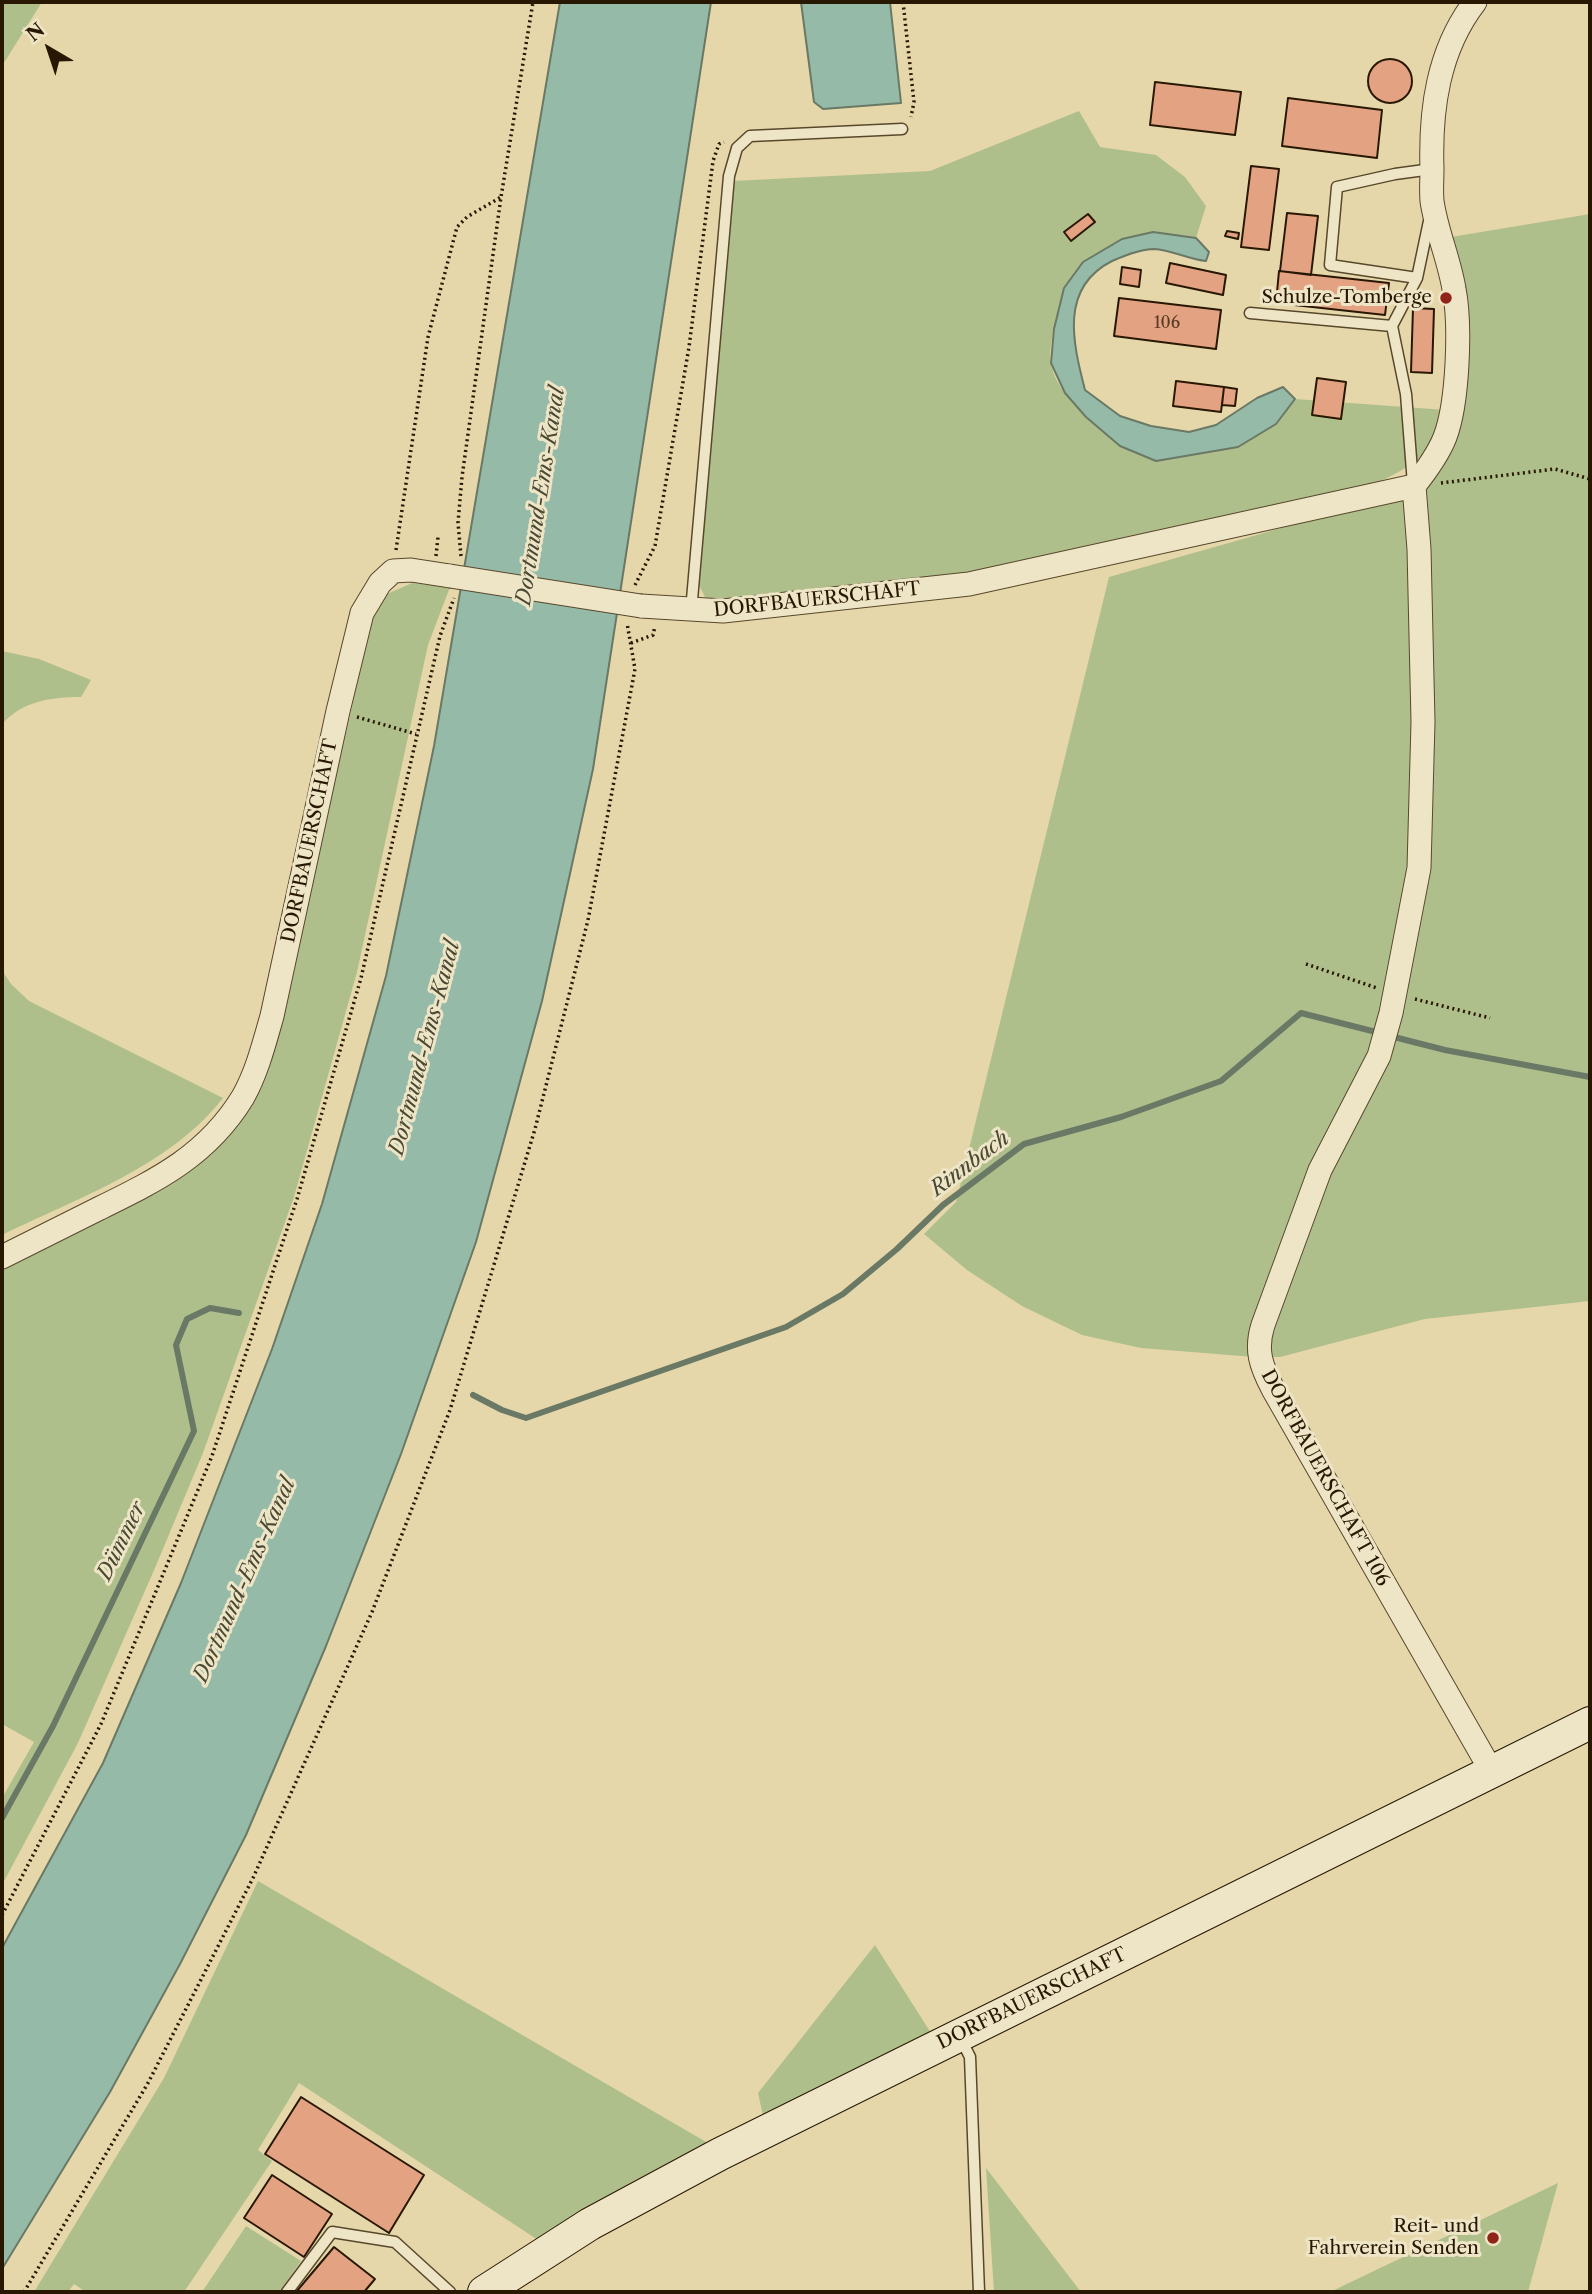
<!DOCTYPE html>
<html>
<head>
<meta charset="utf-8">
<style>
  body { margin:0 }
  #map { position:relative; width:1592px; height:2294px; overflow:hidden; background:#e5d7a9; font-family:"Libre Caslon Text",serif }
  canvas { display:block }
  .frame { position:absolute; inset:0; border:4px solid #291801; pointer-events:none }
  .north { position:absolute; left:14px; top:14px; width:70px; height:70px; -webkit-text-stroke:5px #eee5c7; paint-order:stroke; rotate:321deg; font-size:19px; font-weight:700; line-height:28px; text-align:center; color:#291801 }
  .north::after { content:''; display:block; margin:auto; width:24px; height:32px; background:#291801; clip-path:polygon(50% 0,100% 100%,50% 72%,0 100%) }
</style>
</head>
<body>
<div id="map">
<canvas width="1592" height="2294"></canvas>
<div class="frame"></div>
<div class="north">N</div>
</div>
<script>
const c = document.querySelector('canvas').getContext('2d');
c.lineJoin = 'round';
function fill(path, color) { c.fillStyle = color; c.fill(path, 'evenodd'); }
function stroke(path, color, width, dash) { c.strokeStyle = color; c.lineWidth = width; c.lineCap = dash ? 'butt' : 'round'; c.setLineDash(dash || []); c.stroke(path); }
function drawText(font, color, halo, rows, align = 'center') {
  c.font = font + ' "Libre Caslon Text",serif'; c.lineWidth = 6; c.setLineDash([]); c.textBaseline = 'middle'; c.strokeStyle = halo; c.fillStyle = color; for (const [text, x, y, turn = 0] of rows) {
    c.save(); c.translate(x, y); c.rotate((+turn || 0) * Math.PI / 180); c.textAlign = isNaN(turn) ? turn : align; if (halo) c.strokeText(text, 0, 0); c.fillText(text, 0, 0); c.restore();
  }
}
fill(new Path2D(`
  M 2,2 L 42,2 L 2,66 Z
  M 1079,111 L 1100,147 L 1156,155 L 1185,177 L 1206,206 L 1196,238 L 1153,232 L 1064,288 C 1060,307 1047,346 1051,364 C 1057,396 1096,426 1120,446 L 1276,424 L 1295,399 L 1446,410 C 1444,418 1442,429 1438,437 C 1422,462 1392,477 1365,488 L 966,576 L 721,602 L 705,597 L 698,583 L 733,181 L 930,171 Z
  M 1590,214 L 1590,1301 L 1425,1319 L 1280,1357 L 1254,1357 L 1141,1348 L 1082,1335 L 1022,1306 L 967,1270 L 924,1234 L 956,1202 L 1109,577 L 1394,496 L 1460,412 L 1451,237 Z
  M 412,583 L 450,587 L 428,645 L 357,972 L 294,1197 L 203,1453 L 155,1568 L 78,1743 L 2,1885 L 2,1798 L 34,1742 L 2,1724 L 2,1260 L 231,1128 L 269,1069 L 372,619 L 387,594 Z
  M 2,651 L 39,659 L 91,680 L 81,697 C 51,697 23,701 2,724 Z
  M 2,970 L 11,984 L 29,1001 L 223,1098 C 170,1166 78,1198 2,1235 Z
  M 258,1881 L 713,2146 L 538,2240 L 299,2083 L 258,2150 L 272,2161 L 184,2292 L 86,2292 L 74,2284 L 68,2292 L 34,2292 L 164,2078 Z
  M 875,1945 L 931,2033 L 764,2120 L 758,2093 Z
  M 986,2168 L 1081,2292 L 994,2292 Z
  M 1558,2183 L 1528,2292 L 1330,2292 Z
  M 246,2226 L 301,2261 L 279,2292 L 202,2292 Z`), '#afbf8c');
const water = new Path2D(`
  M 560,2 L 711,2 L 593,769 L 542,1001 L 476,1242 L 401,1454 L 326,1646 L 246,1835 L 180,1964 L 110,2092 L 2,2269 L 2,1948 L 103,1763 L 181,1583 L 272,1349 L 322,1204 L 386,976 L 434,746 Z
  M 801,2 L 890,2 L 901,103 L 823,109 L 814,102 Z
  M 1153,232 L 1196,238 L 1209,252 L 1206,261 C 1189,259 1171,250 1154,249 C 1140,249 1124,256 1112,261 C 1059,288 1073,343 1085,390 L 1120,416 L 1151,426 L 1189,432 L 1216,425 L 1257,398 L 1283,387 L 1295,399 L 1276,424 L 1238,447 L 1156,461 L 1120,446 L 1086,417 L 1065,393 L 1051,363 L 1054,329 L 1064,288 L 1083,262 L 1122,239 Z`);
fill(water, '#96baa8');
stroke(water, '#6a7965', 2);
stroke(new Path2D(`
  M 1390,1036 L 1445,1050 L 1590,1077
  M 473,1395 L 502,1410 L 526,1418 L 786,1327 L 843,1294 L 897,1249 L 943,1205 L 1024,1144 L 1121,1117 L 1221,1081 L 1301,1013 L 1380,1033
  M 2,1818 L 53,1726 L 194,1431 L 176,1345 L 187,1319 L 210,1308 L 239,1313`), '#6a7965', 6);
const building = new Path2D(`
  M1368 81a22 22 0 1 1 44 0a22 22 0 1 1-44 0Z
  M 1155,82 L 1241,92 L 1235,135 L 1150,125 Z
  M 1288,98 L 1382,110 L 1377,158 L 1282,146 Z
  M 1251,166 L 1279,169 L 1269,250 L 1241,247 Z
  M 1287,213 L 1318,216 L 1311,275 L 1280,271 Z
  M 1088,214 L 1095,222 L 1071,241 L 1064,232 Z
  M 1227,231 L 1239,233 L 1238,239 L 1225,236 Z
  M 1170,263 L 1226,275 L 1223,295 L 1166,283 Z
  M 1122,267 L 1141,270 L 1139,287 L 1120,284 Z
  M 1279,271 L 1389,283 L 1385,315 L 1276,303 Z
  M 1119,298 L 1221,310 L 1216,349 L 1114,336 Z
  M 1413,308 L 1434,309 L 1432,373 L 1411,372 Z
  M 1317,378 L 1346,382 L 1341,419 L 1312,415 Z
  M 1176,381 L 1224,387 L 1221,412 L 1173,406 Z
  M 1224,387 L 1237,389 L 1235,406 L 1222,405 Z
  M 301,2097 L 424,2175 L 389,2233 L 265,2154 Z
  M 272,2175 L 332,2214 L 304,2257 L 244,2218 Z
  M 334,2247 L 375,2279 L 364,2292 L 296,2292 Z`);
fill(building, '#e3a282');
stroke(building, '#291801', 2);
const lane = new Path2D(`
  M 1417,278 L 1330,265 L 1337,187 L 1395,174 L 1432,169
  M 1250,313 L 1392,326 L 1417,278 L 1429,221
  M 1392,326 L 1406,394 L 1413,484
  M 691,611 L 729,176 L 737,148 L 750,136 L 902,129
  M 960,2037 L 970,2057 L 979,2292
  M 287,2292 L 332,2232 L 395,2242 L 450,2292`);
const street = new Path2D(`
  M 1475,2 C 1438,50 1430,110 1432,169 C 1432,179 1431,190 1432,201 C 1436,230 1449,259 1454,289 C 1461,325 1458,403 1445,437 C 1438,455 1426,471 1414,486 L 1419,549 L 1423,722 L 1419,868 L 1391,1013 L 1379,1056 L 1320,1170 L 1263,1325 C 1255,1350 1261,1366 1273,1389 L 1492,1772
  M 641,606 L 723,611 L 969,584 L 1414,486
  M 2,1257 C 34,1241 66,1225 98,1209 C 157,1180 207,1156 243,1097 C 257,1072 264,1044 272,1016 L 338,711 L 362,613 L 380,583 L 393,571 L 411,570 L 450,576`);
const secondary = new Path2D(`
  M 484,2292 L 590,2224 L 720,2154 L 1590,1723`);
stroke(lane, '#58482b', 13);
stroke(street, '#58482b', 25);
stroke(secondary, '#291801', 34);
stroke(new Path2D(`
  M 903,2 L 914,102 L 911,117
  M 1441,483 L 1555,469 L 1590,479
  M 396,550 L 428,337 L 457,227 L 467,217 L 501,197
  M 436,556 L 438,537
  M 461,556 L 458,523 L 462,477 L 501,197 L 533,2
  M 635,585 L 655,546 L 689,347 L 713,161 L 719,144 L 724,142
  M 631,643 L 653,635 L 655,626
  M 357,717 L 416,734
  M 1306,964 L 1377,988
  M 1415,999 L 1490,1018
  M 2,1915 L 101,1724 L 212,1456 L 297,1199 L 361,978 L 440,636 L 454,598
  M 24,2292 L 148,2083 L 253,1878 L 372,1612 L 450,1410 L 535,1129 L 588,920 L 635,669 L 627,623`), '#291801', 3.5, [2, 3.5]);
stroke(lane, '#eee5c7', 10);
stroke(street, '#eee5c7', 23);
stroke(secondary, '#eee5c7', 32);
const streetBridge = new Path2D(`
  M 450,576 L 641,606`);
stroke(streetBridge, '#58482b', 25, []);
stroke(streetBridge, '#eee5c7', 23);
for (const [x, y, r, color] of [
  [1446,298,7,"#8f2418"],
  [1493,2238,7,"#8f2418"]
]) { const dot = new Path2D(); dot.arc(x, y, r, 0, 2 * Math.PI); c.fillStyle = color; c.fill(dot); stroke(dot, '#eee5c7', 2.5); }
drawText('16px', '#583a21', null, [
  ["106",1167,323]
]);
drawText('19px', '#291801', '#eee5c7', [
  ["Schulze-Tomberge",1432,298],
  ["Reit- und",1479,2227],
  ["Fahrverein Senden",1479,2249]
], 'right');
drawText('19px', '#291801', '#eee5c7', [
  ["DORFBAUERSCHAFT",817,600,-6],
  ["DORFBAUERSCHAFT",310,841,-78],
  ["DORFBAUERSCHAFT 106",1325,1478,61],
  ["DORFBAUERSCHAFT",1032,1999,-26]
]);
drawText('italic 21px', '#4a4933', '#eee5c7', [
  ["Dortmund-Ems-Kanal",541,496,-81],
  ["Dortmund-Ems-Kanal",425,1048,-75],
  ["Rinnbach",970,1164,-37],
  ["Dümmer",122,1541,-64],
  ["Dortmund-Ems-Kanal",245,1580,-66]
]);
</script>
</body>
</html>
